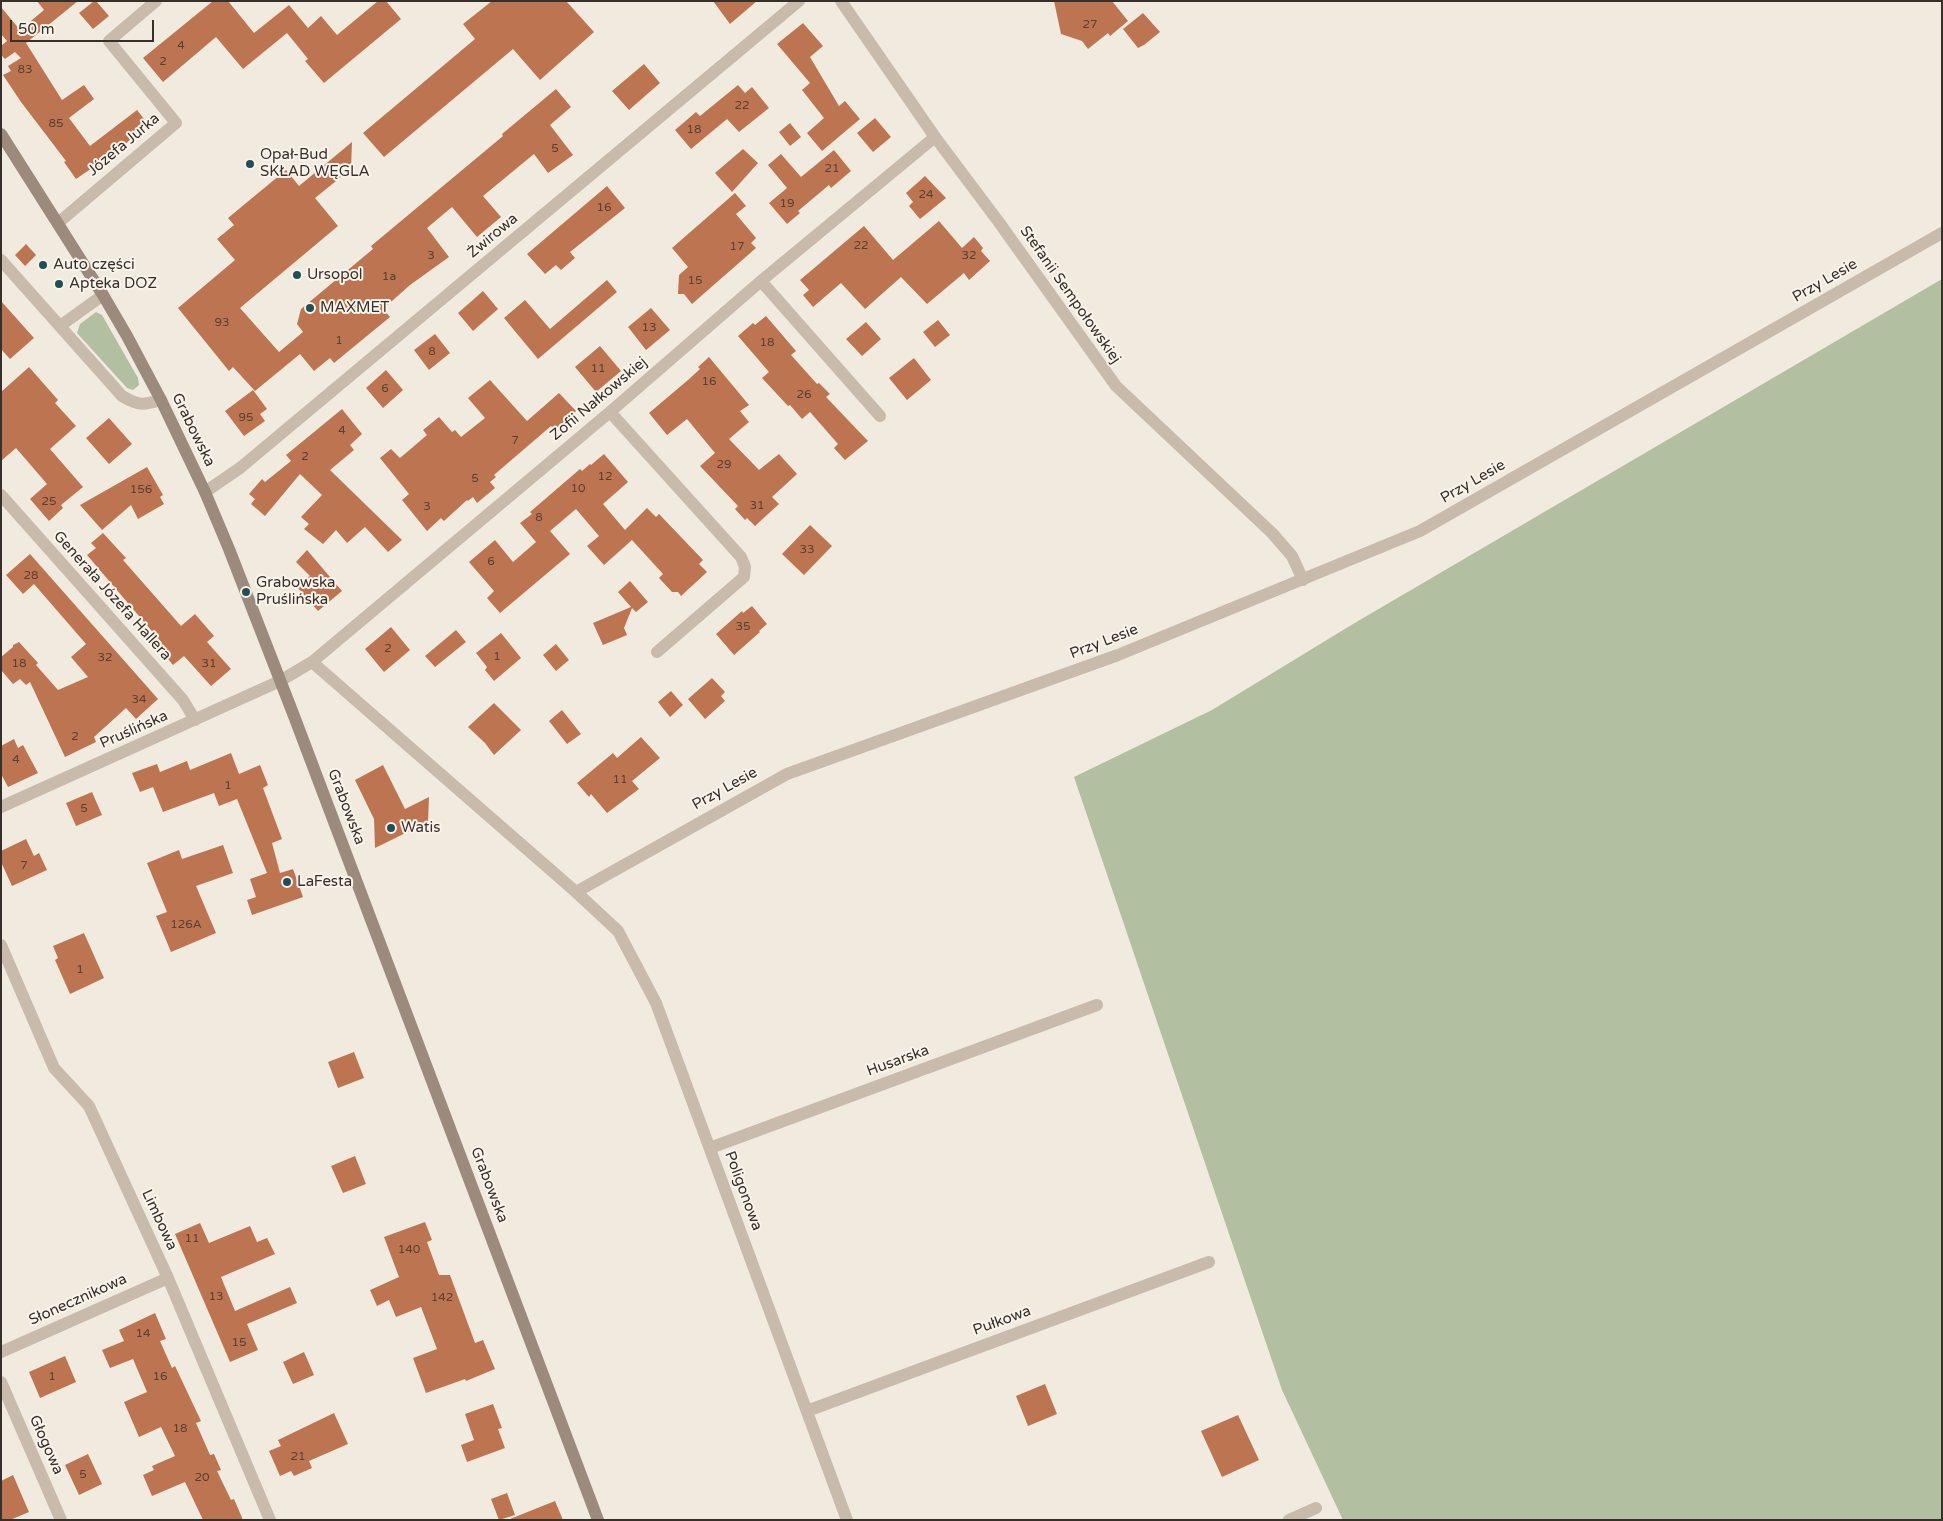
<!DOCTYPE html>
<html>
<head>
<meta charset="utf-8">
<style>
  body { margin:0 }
  #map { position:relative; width:1943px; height:1521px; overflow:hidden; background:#f1eadf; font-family:"Varela Round",sans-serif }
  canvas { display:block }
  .frame { position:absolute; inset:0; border:2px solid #372f2a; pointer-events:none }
  .scale { position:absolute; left:10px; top:20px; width:144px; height:22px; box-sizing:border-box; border:2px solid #372f2a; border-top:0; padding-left:6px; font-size:15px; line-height:18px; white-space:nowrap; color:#372f2a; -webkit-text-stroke:4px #f9f4eb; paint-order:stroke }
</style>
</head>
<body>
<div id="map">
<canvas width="1943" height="1521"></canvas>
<div class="frame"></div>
<div class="scale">50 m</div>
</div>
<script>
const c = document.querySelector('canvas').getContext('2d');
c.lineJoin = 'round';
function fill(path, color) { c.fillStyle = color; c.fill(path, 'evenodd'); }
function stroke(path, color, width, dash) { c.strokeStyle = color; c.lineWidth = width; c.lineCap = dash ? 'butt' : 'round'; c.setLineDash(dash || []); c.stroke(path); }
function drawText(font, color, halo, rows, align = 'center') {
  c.font = font + ' "Varela Round",sans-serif'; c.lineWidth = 4; c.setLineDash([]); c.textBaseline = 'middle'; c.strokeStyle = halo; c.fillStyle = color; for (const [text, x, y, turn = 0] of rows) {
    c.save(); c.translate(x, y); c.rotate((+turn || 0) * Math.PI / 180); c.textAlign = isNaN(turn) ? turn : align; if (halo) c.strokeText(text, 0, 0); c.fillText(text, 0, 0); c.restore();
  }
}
fill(new Path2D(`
  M 1942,279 L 1942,1520 L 1343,1520 L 1282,1390 L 1074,777 L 1212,710 L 1353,624 Z
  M 96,312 L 102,315 L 138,378 L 139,385 L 133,390 L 127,388 L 77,333 L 80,324 Z`), '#b2bfa0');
fill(new Path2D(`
  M 37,1 L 78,1 L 26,43 L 62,100 L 84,85 L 94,99 L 69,118 L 90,146 L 137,110 L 148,124 L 97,169 L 95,166 L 76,179 L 64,162 L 66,161 L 21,102 L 3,75 L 11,71 L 8,66 L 21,58 L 15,52 L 5,59 L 1,55 L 1,46 L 7,41 L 1,34 L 1,7 L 20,30 L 44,10 Z
  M 94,1 L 96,1 L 109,16 L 93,29 L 79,13 Z
  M 213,1 L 228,1 L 254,33 L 289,5 L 308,28 L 321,16 L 337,35 L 378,1 L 386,1 L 401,19 L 324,83 L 305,61 L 308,59 L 287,33 L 243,69 L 216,37 L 163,82 L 143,58 Z
  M 492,1 L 566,1 L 594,32 L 540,80 L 513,49 L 384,157 L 363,133 L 475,39 L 463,24 Z
  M 713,1 L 757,1 L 730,24 Z
  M 1054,1 L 1112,1 L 1128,21 L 1110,36 L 1108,33 L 1088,49 L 1082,41 L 1061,34 Z
  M 1143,13 L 1160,32 L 1144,45 L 1138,48 L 1123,29 Z
  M 803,23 L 823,46 L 810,57 L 839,106 L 845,101 L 860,119 L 822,151 L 807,133 L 824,118 L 802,90 L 810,83 L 777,44 Z
  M 644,64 L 660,83 L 629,110 L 612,91 Z
  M 738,85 L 745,93 L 752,87 L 769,108 L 739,132 L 727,119 L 691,149 L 675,130 L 696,112 L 700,116 Z
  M 556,89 L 571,107 L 550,125 L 573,155 L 548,173 L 534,154 L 483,196 L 501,217 L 477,237 L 452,207 L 427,228 L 449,257 L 410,285 L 383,309 L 390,317 L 334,363 L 330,358 L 314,371 L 300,354 L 255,391 L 233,367 L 229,371 L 178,308 L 235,260 L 217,239 L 234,225 L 228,218 L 286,170 L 299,186 L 352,142 L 351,169 L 315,198 L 338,226 L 240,308 L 279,352 L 303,332 L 297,324 L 301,309 L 373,249 L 371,246 L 503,136 L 502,134 Z
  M 875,118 L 891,137 L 873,152 L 857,133 Z
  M 790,123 L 801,137 L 790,146 L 779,132 Z
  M 743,149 L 758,163 L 732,192 L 715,173 Z
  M 834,150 L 851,171 L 831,188 L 829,185 L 798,211 L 800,213 L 787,224 L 769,203 L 787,188 L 768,165 L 781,154 L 801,177 Z
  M 925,176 L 946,198 L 920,219 L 909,206 L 913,202 L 906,193 Z
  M 607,186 L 625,208 L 570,252 L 575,258 L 561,270 L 556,265 L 545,274 L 527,254 Z
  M 735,193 L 746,206 L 736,214 L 756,238 L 751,243 L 756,248 L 692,304 L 684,294 L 678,294 L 679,275 L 688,267 L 672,248 Z
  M 939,221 L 962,248 L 974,237 L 983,248 L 981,251 L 990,261 L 969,280 L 964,273 L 927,304 L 901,277 L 865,309 L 841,283 L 813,307 L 803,295 L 809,290 L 800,280 L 864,226 L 893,260 Z
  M 26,244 L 36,255 L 25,266 L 15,255 Z
  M 607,280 L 617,292 L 538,359 L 504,318 L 525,300 L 550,329 Z
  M 483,291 L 498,309 L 473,331 L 458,313 Z
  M 1,301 L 34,338 L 10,359 L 1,349 Z
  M 651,308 L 670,330 L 646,350 L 628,327 Z
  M 766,316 L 796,351 L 791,355 L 817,384 L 819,383 L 830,394 L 826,397 L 868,441 L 845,460 L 834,448 L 838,444 L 810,412 L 802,419 L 790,405 L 788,406 L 762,378 L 769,372 L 738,336 L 753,323 L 755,325 Z
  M 938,320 L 950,335 L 935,347 L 923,332 Z
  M 866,322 L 881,339 L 862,356 L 846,339 Z
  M 435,334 L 450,353 L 429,370 L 414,350 Z
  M 600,346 L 621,371 L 596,392 L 575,367 Z
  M 709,357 L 749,405 L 740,411 L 749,422 L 729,439 L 759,470 L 779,454 L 797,474 L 772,497 L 779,504 L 755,526 L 747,518 L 745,520 L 735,509 L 738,506 L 700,466 L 715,453 L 687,419 L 667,435 L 649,413 L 688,380 L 700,369 L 698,367 Z
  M 914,358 L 931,380 L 907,400 L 889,378 Z
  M 29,367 L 58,400 L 55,403 L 76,426 L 50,449 L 83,487 L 61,505 L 63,508 L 49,521 L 30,499 L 47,484 L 16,448 L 1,461 L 1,392 Z
  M 386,370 L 403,390 L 383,408 L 366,388 Z
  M 490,380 L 527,421 L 559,393 L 576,411 L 555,431 L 551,426 L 494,475 L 496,477 L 490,482 L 495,488 L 477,503 L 473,497 L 468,501 L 467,500 L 444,521 L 441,518 L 427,531 L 402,500 L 409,494 L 380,458 L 391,449 L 400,458 L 427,435 L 423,430 L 439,417 L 452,432 L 455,430 L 461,437 L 485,418 L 468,398 Z
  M 253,390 L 267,409 L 260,414 L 265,421 L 244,436 L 225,411 Z
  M 342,409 L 362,434 L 350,445 L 354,450 L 330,470 L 402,540 L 388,552 L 365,527 L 347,543 L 336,530 L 323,544 L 304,529 L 309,524 L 301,517 L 322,495 L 300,474 L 265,516 L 251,504 L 255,499 L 249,494 L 262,479 L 265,482 L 291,461 L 286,455 Z
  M 109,418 L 132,444 L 109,464 L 86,438 Z
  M 604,454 L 628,482 L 603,504 L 625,530 L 647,508 L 656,517 L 659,514 L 703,560 L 699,564 L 707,572 L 681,596 L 678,592 L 672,592 L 659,578 L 663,574 L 632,540 L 604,565 L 587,546 L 599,536 L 576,509 L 550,531 L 570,554 L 500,613 L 487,598 L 494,591 L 469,562 L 495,540 L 513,562 L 536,542 L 520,523 L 532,514 L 530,512 L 580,469 L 582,471 L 590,464 L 591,465 Z
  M 147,467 L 163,495 L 160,497 L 164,504 L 138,519 L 131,505 L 102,530 L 80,505 Z
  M 810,525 L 832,546 L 804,575 L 782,554 Z
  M 103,533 L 126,558 L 123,560 L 181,626 L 195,614 L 214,636 L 207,642 L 231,669 L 211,686 L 184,656 L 173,665 L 158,647 L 162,643 L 87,555 L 96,548 L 91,543 Z
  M 307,550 L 342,591 L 318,611 L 297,587 L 310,576 L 296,562 Z
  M 30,554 L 158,699 L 136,719 L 126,708 L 94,737 L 96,742 L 65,757 L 30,682 L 26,685 L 20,679 L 13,684 L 1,670 L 1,657 L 13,647 L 13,645 L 19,642 L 38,663 L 36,665 L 58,690 L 88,677 L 71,657 L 86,644 L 34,584 L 23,594 L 6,575 Z
  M 630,581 L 648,602 L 636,612 L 632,608 L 624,628 L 627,635 L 603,645 L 593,623 L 631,607 L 618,592 Z
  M 752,606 L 767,624 L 759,631 L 760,632 L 734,655 L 716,634 L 742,611 L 743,613 Z
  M 391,627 L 410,650 L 384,672 L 365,649 Z
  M 456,630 L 466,642 L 435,667 L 425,656 Z
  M 501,633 L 521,658 L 494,681 L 485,670 L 487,667 L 476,653 Z
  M 556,644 L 569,660 L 556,671 L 543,655 Z
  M 712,678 L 725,692 L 721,696 L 725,701 L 705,719 L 688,699 Z
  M 671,691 L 683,705 L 670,717 L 658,702 Z
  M 494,703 L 521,730 L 494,755 L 485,743 L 468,727 Z
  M 562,710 L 581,734 L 567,744 L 549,721 Z
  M 641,737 L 660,758 L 632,781 L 639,789 L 607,813 L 591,794 L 589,797 L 577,783 L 613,753 L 617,758 Z
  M 14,739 L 18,748 L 23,745 L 38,773 L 8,787 L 1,774 L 1,746 Z
  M 231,753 L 239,774 L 260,765 L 268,785 L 263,788 L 282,839 L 272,843 L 280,873 L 293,869 L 303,897 L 252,915 L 247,900 L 256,897 L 250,879 L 267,873 L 237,799 L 219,806 L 214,793 L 163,812 L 153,787 L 140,792 L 132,773 L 157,764 L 160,772 L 187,761 L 190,770 Z
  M 383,765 L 405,809 L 429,797 L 428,822 L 375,848 L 374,819 L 355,780 Z
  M 92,792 L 102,815 L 76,826 L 66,803 Z
  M 26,839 L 34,856 L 39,853 L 47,870 L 12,886 L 1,862 L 1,851 Z
  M 223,845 L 233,873 L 196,886 L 216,933 L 171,952 L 156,916 L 167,912 L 147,863 L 179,850 L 182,859 Z
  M 84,933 L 104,978 L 70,994 L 55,960 L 58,958 L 53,946 Z
  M 354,1052 L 364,1078 L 338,1088 L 328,1062 Z
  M 355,1156 L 366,1184 L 343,1193 L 331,1166 Z
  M 425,1222 L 432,1240 L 427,1242 L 439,1275 L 450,1275 L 475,1343 L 483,1340 L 495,1369 L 466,1381 L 465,1379 L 426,1393 L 413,1358 L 437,1349 L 421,1307 L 396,1317 L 389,1300 L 377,1306 L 370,1290 L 399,1277 L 384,1237 Z
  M 200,1223 L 209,1243 L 250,1226 L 257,1242 L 267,1238 L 275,1254 L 221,1277 L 235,1311 L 290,1287 L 297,1303 L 247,1324 L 258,1350 L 230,1362 L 175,1234 Z
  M 155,1313 L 166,1339 L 160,1341 L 172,1368 L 175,1366 L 201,1421 L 196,1423 L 210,1455 L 214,1454 L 221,1470 L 217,1471 L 231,1500 L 234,1499 L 243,1520 L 203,1520 L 185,1482 L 152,1496 L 143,1475 L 154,1470 L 152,1466 L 175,1456 L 161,1427 L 139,1437 L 124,1402 L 147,1392 L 133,1359 L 110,1368 L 102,1350 L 124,1341 L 119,1330 Z
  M 304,1352 L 314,1375 L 293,1384 L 283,1362 Z
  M 65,1356 L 76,1382 L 40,1398 L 29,1372 Z
  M 1045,1384 L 1057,1414 L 1028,1426 L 1016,1396 Z
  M 493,1404 L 502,1428 L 498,1429 L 505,1448 L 467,1462 L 461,1445 L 474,1440 L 465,1414 Z
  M 334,1413 L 348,1444 L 309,1461 L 312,1468 L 294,1476 L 291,1471 L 280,1476 L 269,1451 L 281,1446 L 278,1440 Z
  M 1238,1415 L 1259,1460 L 1222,1477 L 1201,1431 Z
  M 88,1454 L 102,1484 L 79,1495 L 65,1465 Z
  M 13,1475 L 29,1512 L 10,1520 L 1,1520 L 1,1481 Z
  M 507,1493 L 515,1515 L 499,1520 L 491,1499 Z
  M 555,1501 L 563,1520 L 510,1520 L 510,1519 Z`), '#bd7551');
stroke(new Path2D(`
  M 841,1 L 935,137 L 998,221 L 1116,386 L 1272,533 L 1292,556 L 1303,580
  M 58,223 L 176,123 L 109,41 L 156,1
  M 1,260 L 122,396 C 139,406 143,405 161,400
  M 761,281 L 880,416
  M 60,326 L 103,295
  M 610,412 L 741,557 L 745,567 L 744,577 L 657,652
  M 205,492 L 240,468 L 799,1
  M 1,495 L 183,700 L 195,720
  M 312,662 L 576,892 L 787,774 L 1118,655 L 1420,531 L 1942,233
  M 1,807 L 280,681 L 312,662 L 610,412 L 761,281 L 935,137
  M 576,892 L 618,931 L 656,1003 L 847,1520
  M 1,945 L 54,1068 L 89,1106 L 168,1278 L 270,1520
  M 710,1148 L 1097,1005
  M 1,1352 L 168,1278
  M 1,1382 L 61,1520
  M 807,1411 L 1209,1262
  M 1289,1520 L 1316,1508`), '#c8bbab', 12);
stroke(new Path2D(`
  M 1,134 L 103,295 L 127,336 L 161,400 L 205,492 L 229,549 L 294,716 L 598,1520`), '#9c8b7d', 12);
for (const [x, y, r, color] of [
  [250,164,5,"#224e56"],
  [43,265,5,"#224e56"],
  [297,275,5,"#224e56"],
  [59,284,5,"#224e56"],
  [310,308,5,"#224e56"],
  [246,592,5,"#224e56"],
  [391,828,5,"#224e56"],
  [287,882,5,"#224e56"]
]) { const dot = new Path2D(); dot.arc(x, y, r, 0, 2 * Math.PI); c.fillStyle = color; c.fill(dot); stroke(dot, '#f9f4eb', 2); }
drawText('12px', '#584034', null, [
  ["27",1090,25],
  ["4",181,46],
  ["2",163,62],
  ["83",25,70],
  ["22",742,106],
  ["85",56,124],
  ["18",694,130],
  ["5",555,149],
  ["21",832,169],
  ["24",926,195],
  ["19",787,204],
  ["16",604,208],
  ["22",861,246],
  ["17",737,247],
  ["3",431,256],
  ["32",969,256],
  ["1a",389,277],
  ["15",695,281],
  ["93",222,323],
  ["13",649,328],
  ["1",339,341],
  ["18",767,343],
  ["8",432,352],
  ["11",598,369],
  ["16",709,382],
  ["6",385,389],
  ["26",804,395],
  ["95",246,418],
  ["4",342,431],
  ["7",515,441],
  ["2",305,457],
  ["29",724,465],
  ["12",605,477],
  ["5",475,479],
  ["10",578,489],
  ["156",141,490],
  ["25",49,502],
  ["31",757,506],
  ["3",427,507],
  ["8",539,518],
  ["33",807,550],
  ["6",491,562],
  ["28",31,576],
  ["35",743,627],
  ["2",388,649],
  ["1",497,657],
  ["32",105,658],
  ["18",19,664],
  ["31",209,664],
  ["34",139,700],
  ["2",75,737],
  ["4",16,760],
  ["11",620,780],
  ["1",228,786],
  ["5",84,809],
  ["7",24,866],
  ["126A",186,925],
  ["1",80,970],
  ["11",192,1239],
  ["140",409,1250],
  ["13",216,1297],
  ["142",442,1298],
  ["14",143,1334],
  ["15",239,1343],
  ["1",52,1377],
  ["16",160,1377],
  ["18",180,1429],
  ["21",298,1457],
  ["5",83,1475],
  ["20",202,1478]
]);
drawText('15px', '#372f2a', '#f9f4eb', [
  ["Józefa Jurka",124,145,-40],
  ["Żwirowa",493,236,-40],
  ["Przy Lesie",1825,281,-30],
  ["Stefanii Sempołowskiej",1070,295,55],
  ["Zofii Nałkowskiej",599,399,-40],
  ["Grabowska",193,430,64],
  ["Przy Lesie",1473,482,-30],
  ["Generała Józefa Hallera",112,596,48],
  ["Przy Lesie",1104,642,-21],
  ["Pruślińska",134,730,-24],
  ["Przy Lesie",725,789,-29],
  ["Grabowska",346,807,69],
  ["Husarska",898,1061,-20],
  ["Grabowska",489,1185,69],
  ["Poligonowa",743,1191,70],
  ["Limbowa",159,1220,65],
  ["Słonecznikowa",78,1300,-24],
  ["Pułkowa",1002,1321,-20],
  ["Głogowa",46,1445,66]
]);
drawText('15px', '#372f2a', '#f9f4eb', [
  ["Opał-Bud",260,155],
  ["SKŁAD WĘGLA",260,172],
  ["Auto części",53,265],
  ["Ursopol",307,275],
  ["Apteka DOZ",69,284],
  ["MAXMET",320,308],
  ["Grabowska",256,583],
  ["Pruślińska",256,600],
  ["Watis",401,828],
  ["LaFesta",297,882]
], 'left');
</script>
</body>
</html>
